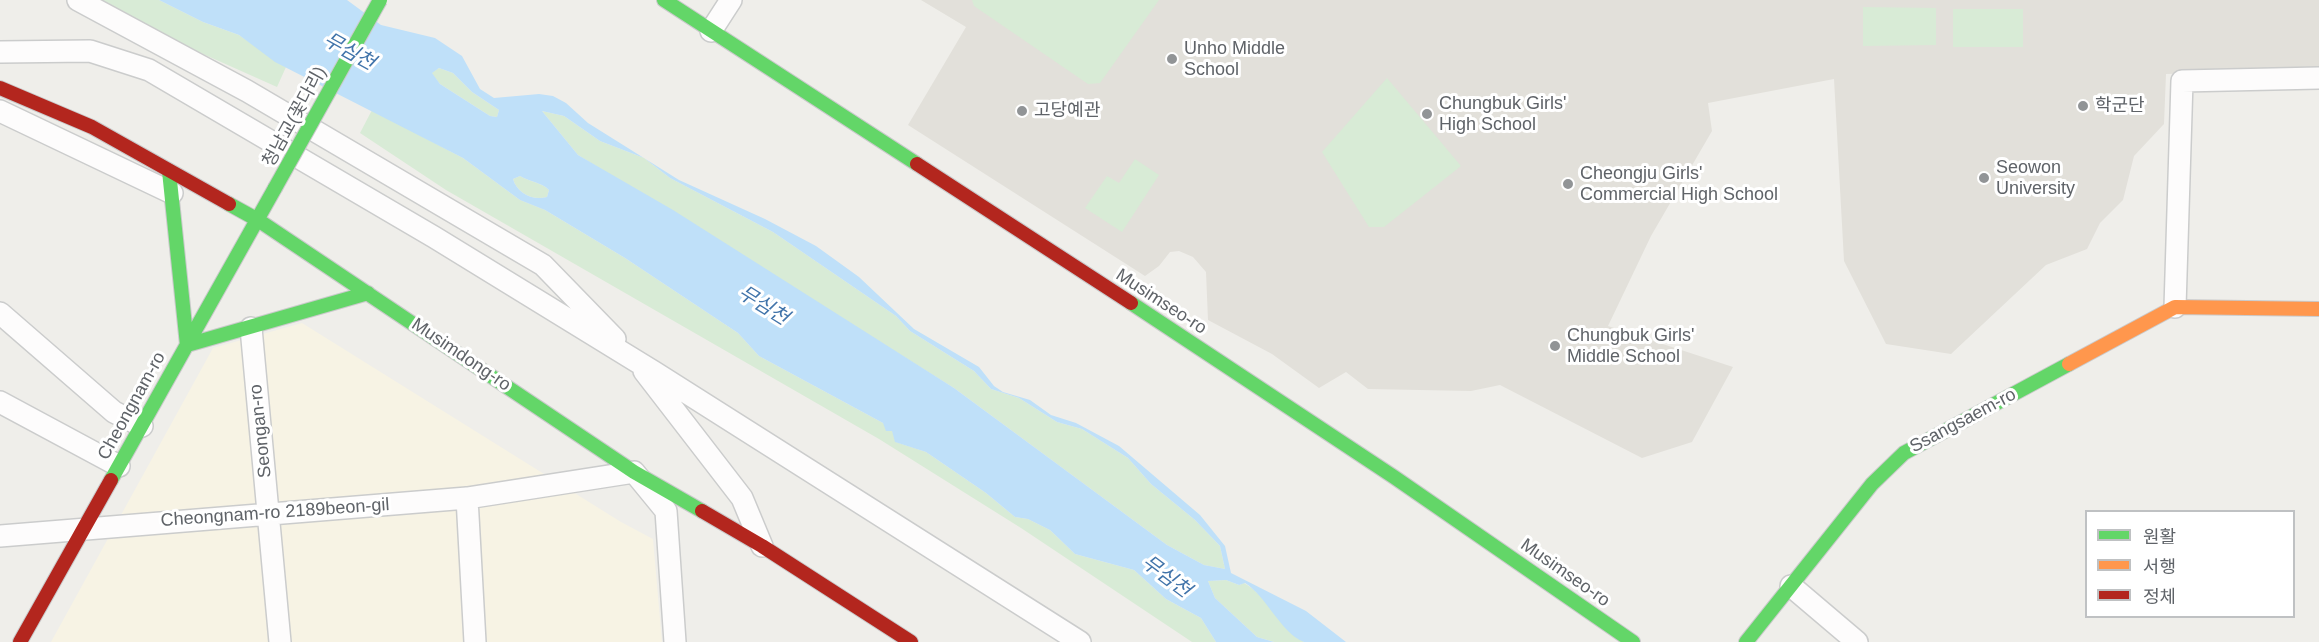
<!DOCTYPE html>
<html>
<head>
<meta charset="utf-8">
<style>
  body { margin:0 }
  #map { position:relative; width:2319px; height:642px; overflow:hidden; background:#efeeea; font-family:Helvetica,"Noto Sans KR",sans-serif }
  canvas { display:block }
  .legend { position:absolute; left:2085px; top:510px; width:210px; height:108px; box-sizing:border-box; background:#fff; border:2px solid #bfc1c3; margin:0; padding:8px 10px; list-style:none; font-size:18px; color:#5f6368 }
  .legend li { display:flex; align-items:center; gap:12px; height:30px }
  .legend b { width:30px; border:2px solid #bfc1c3 }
</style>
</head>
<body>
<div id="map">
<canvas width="2319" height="642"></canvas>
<ul class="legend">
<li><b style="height:8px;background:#63d668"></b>원활</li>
<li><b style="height:8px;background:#ff974d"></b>서행</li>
<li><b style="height:8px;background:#b3261e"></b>정체</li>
</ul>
</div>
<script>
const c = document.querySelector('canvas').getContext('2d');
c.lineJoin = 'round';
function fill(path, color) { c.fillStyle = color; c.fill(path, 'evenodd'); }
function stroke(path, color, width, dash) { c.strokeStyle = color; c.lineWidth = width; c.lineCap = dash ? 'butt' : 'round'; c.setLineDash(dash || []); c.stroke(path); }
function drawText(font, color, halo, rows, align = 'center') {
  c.font = font + ' Helvetica,"Noto Sans KR",sans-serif'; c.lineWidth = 6; c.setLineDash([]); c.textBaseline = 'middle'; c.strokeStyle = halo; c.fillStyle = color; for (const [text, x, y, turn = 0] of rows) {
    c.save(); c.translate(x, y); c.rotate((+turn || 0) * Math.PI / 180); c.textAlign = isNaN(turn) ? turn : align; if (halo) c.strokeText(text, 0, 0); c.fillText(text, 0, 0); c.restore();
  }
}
fill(new Path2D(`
  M 302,323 L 621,522 L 653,539 L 662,642 L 51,642 L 213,348 Z`), '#f7f3e4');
fill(new Path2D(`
  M 921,0 L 2319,0 L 2319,70 L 2166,74 L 2164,124 L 2134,156 L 2123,200 L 2100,223 L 2087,249 L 2046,265 L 1951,354 L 1886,344 L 1844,261 L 1834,79 L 1708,103 L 1712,131 L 1651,236 L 1608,326 L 1733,367 L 1692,442 L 1642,458 L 1500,385 L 1471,391 L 1368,389 L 1346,372 L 1319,388 L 1272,354 L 1208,320 L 1206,272 L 1193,257 L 1179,251 L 1170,252 L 1159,266 L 1145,276 L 908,125 L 966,27 Z`), '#e2e0da');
fill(new Path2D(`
  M 102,0 L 159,0 L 203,22 L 239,35 L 286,67 L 277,87 L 156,33 Z
  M 972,0 L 1159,0 L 1100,83 L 1088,84 L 974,6 Z
  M 1863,7 L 1936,8 L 1936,45 L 1863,46 Z
  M 1953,9 L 2023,9 L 2023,47 L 1953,47 Z
  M 439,68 L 453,73 L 472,92 L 499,110 L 497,117 L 490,116 L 440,84 L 431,73 Z
  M 1387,78 L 1461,166 L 1384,227 L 1369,227 L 1322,152 Z
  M 372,110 L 463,158 L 520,200 L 545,210 L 625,258 L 738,333 L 759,356 L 883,423 L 892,430 L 896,442 L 926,452 L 986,493 L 1015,517 L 1028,519 L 1050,530 L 1075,554 L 1134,570 L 1166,599 L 1201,618 L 1216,642 L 1192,642 L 1021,528 L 879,439 L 446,190 L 360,133 Z
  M 542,111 L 564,116 L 600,141 L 644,158 L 670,178 L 773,232 L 896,316 L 910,331 L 974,371 L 991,389 L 1019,398 L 1057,422 L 1082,429 L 1128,458 L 1151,484 L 1195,520 L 1220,546 L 1225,569 L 1204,565 L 1167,545 L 954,388 L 578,155 Z
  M 1135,159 L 1159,175 L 1122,232 L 1085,208 L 1107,176 L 1119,183 Z
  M 520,176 C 530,182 541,182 549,190 L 547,197 C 532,201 517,193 513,179 Z
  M 1226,580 L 1239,585 L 1244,583 C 1268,597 1282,625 1304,642 L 1274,642 L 1257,637 L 1215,598 L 1208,581 Z`), '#d8ebd6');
fill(new Path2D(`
  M 159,0 L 347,0 L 381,25 L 435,38 L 462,56 L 480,89 L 494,98 L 539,94 L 553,96 L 566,103 L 588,123 L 679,180 L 765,219 L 816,246 L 859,277 L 914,329 L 979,367 L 994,386 L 1003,392 L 1030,400 L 1051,415 L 1076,423 L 1119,446 L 1200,515 L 1225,546 L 1231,573 L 1306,611 L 1346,642 C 1334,642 1315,642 1304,642 C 1281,633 1267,597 1245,583 L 1239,585 L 1226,580 L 1208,581 L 1215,598 L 1257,637 L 1274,642 L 1216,642 L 1201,618 L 1166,599 L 1134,570 L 1075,554 L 1050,530 L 1028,519 L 1015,517 L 986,493 L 926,452 L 895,442 L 892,431 L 886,431 L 883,423 L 759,356 L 738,333 L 625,258 L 545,210 L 520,200 L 463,158 L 275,62 L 239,35 L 203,22 ZM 439,68 L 453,73 L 472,92 L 499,110 L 497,117 L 490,116 L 440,84 L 432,73 ZM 542,111 L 564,116 L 600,141 L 644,158 L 670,178 L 773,232 L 896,316 L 910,331 L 974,371 L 991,389 L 1019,398 L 1057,422 L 1082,429 L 1128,458 L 1151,484 L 1195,520 L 1220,546 L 1225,569 L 1204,565 L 1167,545 L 954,388 L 673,210 L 578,155 ZM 520,176 C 530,182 541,182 549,190 L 547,197 C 532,201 517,193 513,179 Z`), '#bfe0f9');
const street = new Path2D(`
  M 78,0 L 247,91 L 543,265 L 615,339
  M 711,31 L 731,0
  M 0,52 L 90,51 L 149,70 L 434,237 L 654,372 L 1080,642
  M 0,111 L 172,193
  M 2175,307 L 2182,81 L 2319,78
  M 0,313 L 114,412 L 142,426
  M 251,328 L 280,642
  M 644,371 L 742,498 L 762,546
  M 0,402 L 119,466
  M 467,498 L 475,642
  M 0,536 L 467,498 L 634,472 L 666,511 L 675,642
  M 1791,586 L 1857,642`);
const fast = new Path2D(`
  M 664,0 L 917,164
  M 169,171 L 187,345 L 368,293
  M 229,204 L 258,220 L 634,472 L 702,511
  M 1131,303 L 1394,477 L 1633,642
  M 111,480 L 275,188
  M 1746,642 L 1872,484 L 1904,453 L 2069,364`);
const slow = new Path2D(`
  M 2069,364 L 2175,307 L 2319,309`);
const jam = new Path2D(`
  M 0,88 L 92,127 L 229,204
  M 917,164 L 1131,303
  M 702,511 L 762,546 L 911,642
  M 20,642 L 111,480`);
stroke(street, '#cbcccc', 24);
stroke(fast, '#cacacb', 16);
stroke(slow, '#cacacb', 16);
stroke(jam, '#cacacb', 16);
stroke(street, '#fdfcfc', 21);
stroke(fast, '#63d668', 14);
stroke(slow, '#ff974d', 14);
stroke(jam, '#b3261e', 14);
const fastBridge = new Path2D(`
  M 275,188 L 380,0`);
stroke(fastBridge, '#cacacb', 16, []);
stroke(fastBridge, '#63d668', 14);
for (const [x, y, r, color] of [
  [1172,59,6,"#919496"],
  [2083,106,6,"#919496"],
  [1022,111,6,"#919496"],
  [1427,114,6,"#919496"],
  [1984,178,6,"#919496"],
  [1568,184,6,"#919496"],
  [1555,346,6,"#919496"]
]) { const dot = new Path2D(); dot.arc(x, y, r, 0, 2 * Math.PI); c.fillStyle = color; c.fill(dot); stroke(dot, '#fff', 2); }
drawText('18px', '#5f6368', '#fff', [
  ["Unho Middle",1184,49],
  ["School",1184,70],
  ["Chungbuk Girls'",1439,104],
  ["High School",1439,125],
  ["학군단",2095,106],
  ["고당예관",1034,111],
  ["Seowon",1996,168],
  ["University",1996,189],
  ["Cheongju Girls'",1580,174],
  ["Commercial High School",1580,195],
  ["Chungbuk Girls'",1567,336],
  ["Middle School",1567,357]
], 'left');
drawText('18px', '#5f6368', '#fff', [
  ["청남교(꽃다리)",295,117,-61],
  ["Musimseo-ro",1161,302,33],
  ["Musimdong-ro",461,355,34],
  ["Cheongnam-ro",132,406,-61],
  ["Ssangsaem-ro",1963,421,-28],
  ["Seongan-ro",261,431,-96],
  ["Cheongnam-ro 2189beon-gil",275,513,-4],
  ["Musimseo-ro",1565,573,35]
]);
drawText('italic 20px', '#4174aa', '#fff', [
  ["무심천",349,52,29],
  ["무심천",763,306,32],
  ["무심천",1166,577,37]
]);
</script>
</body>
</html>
